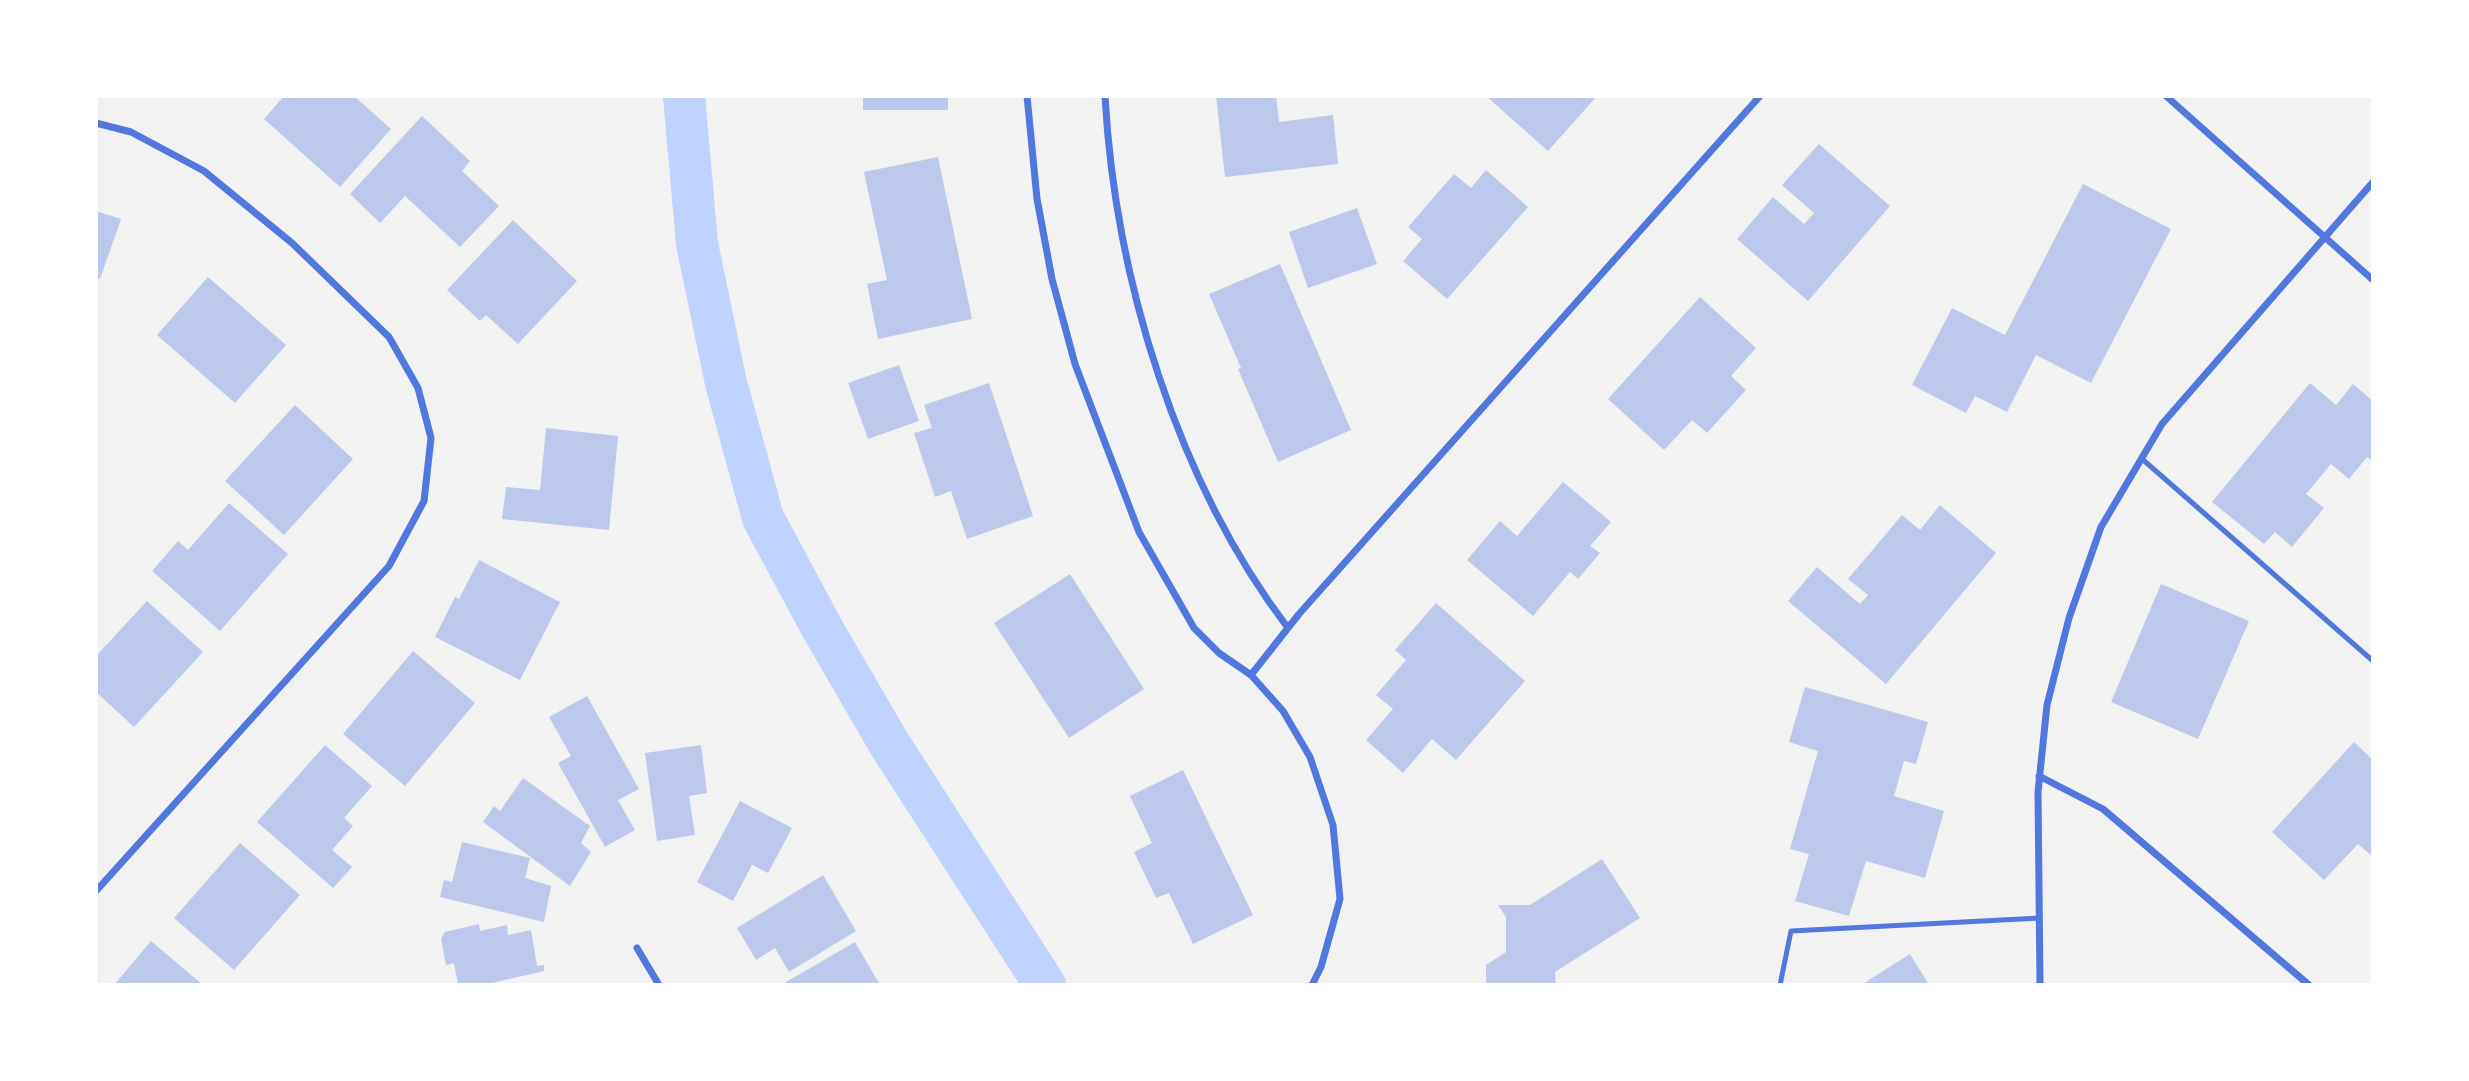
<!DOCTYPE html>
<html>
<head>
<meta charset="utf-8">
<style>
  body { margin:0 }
  #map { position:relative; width:2469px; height:1081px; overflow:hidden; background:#f2f2f2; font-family:Roboto,sans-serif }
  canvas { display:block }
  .frame { position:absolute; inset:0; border:98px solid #fff; pointer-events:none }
</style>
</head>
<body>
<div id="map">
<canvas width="2469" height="1081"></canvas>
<div class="frame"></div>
</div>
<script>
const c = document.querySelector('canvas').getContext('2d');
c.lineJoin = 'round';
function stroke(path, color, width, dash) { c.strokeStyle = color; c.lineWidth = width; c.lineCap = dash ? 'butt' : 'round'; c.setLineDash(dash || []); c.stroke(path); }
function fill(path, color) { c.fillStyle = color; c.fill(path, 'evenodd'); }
stroke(new Path2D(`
  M 684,96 L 697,244 L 726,383 L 763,518 L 822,628 L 890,745 L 1045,985`), '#bfd3fe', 42);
fill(new Path2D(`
  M 284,96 L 354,96 L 391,129 L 340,187 L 264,119 Z
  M 863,96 L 948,96 L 948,110 L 863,110 Z
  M 1216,96 L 1276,96 L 1279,122 L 1333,115 L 1338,164 L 1225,177 Z
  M 1486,96 L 1597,96 L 1548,151 Z
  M 422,116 L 470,161 L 462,171 L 499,206 L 460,247 L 405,196 L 380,223 L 350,194 Z
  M 1819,144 L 1890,206 L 1808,301 L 1737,239 L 1773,197 L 1804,224 L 1814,213 L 1782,185 Z
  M 938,157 L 972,319 L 878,339 L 867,284 L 887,280 L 864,172 Z
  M 1486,170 L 1528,207 L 1447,299 L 1403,261 L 1422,239 L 1408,227 L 1454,174 L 1471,188 Z
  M 2083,184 L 2171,229 L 2091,383 L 2036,355 L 2007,412 L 1975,396 L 1966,413 L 1912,385 L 1952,308 L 2005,335 Z
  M 1357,208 L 1377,264 L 1308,288 L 1289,232 Z
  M 96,211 L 121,219 L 100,279 L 96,278 Z
  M 513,220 L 577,281 L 518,344 L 486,315 L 480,321 L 447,290 Z
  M 1280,264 L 1351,430 L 1278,462 L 1238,369 L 1241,368 L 1209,294 Z
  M 208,277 L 286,345 L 235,403 L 157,335 Z
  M 1700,297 L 1756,348 L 1731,376 L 1746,390 L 1707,433 L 1692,420 L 1664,450 L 1608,399 Z
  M 899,365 L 919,421 L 868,439 L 848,383 Z
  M 989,383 L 1033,516 L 967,539 L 951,491 L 935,497 L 914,433 L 932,428 L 924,405 Z
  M 2310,383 L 2336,405 L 2353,384 L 2373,401 L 2373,461 L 2367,457 L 2349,479 L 2331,464 L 2306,494 L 2324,508 L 2292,547 L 2275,532 L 2264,544 L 2212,502 Z
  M 295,405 L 353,459 L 284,535 L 225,481 Z
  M 546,428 L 618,436 L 609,530 L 502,519 L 506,487 L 540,490 Z
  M 1563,482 L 1611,522 L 1590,546 L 1600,553 L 1578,579 L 1570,572 L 1533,616 L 1467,560 L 1500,521 L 1517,536 Z
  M 229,503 L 288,554 L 220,631 L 152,571 L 178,541 L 188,550 Z
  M 1940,505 L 1996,553 L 1886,684 L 1788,601 L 1817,567 L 1860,604 L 1868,595 L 1848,579 L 1902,515 L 1920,530 Z
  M 479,560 L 560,602 L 520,680 L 435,637 L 455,597 L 459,599 Z
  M 1070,574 L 1144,689 L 1069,738 L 994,623 Z
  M 2161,584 L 2249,621 L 2198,739 L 2111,702 Z
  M 147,601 L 203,652 L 134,727 L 96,692 L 96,656 Z
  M 1436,603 L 1525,681 L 1456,760 L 1432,739 L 1403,773 L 1366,740 L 1393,709 L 1376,695 L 1406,660 L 1395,650 Z
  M 413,651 L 475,703 L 405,786 L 343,734 Z
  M 1805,687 L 1928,722 L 1916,764 L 1904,761 L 1894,796 L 1944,811 L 1925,878 L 1866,861 L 1849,916 L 1795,901 L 1809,854 L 1790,849 L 1818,751 L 1789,742 Z
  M 587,696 L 639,789 L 618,800 L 635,830 L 605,847 L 558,763 L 571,756 L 549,717 Z
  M 2354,742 L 2373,760 L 2373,857 L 2358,844 L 2324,880 L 2272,832 Z
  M 325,745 L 372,786 L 344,818 L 353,826 L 332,850 L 352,867 L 333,888 L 257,822 Z
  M 701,745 L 707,793 L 689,796 L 695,835 L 657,841 L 645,753 Z
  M 1183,770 L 1253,915 L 1193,944 L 1169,893 L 1156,898 L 1134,852 L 1152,843 L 1130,796 Z
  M 523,778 L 590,826 L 581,843 L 591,852 L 570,886 L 483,822 L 494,806 L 500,811 Z
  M 740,801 L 792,828 L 768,873 L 752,865 L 733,901 L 697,882 Z
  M 462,842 L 530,858 L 525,878 L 551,886 L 544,922 L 440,897 L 444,880 L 452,882 Z
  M 240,843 L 300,895 L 234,970 L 174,918 Z
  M 1602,859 L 1640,918 L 1555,972 L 1556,985 L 1486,985 L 1486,965 L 1506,952 L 1506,917 L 1498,905 L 1530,905 Z
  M 823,875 L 856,931 L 789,972 L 775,948 L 756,960 L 737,928 Z
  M 479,924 L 480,931 L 507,925 L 508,935 L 531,930 L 537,966 L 544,965 L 544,971 L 483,985 L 458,985 L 454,963 L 446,965 L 441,938 L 445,932 Z
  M 151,941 L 203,985 L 114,985 Z
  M 855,942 L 880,985 L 781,985 Z
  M 1910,954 L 1929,985 L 1861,985 Z`), '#bdc9ec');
stroke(new Path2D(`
  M 2141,458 L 2373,661
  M 1780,985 L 1791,931 L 2040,918`), '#5277de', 5);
stroke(new Path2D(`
  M 1027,96 L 1037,199 L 1052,279 L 1075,364 L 1139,532 L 1194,628 L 1219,653 L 1251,675 L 1283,711 L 1310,757 L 1333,825 L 1340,899 L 1321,967 L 1312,985
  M 1105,96 C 1115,278 1177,482 1288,628
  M 2166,96 L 2373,280
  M 96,123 L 131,132 L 204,171 L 292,243 L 389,337 L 418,388 L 431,438 L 424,501 L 389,566 L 96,891
  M 1251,675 L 1299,614 L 1760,96
  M 2039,776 L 2103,809 L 2309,985
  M 637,948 L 659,985
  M 2040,985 L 2038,792 L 2047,705 L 2069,618 L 2101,527 L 2162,424 L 2373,182`), '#5277de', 7);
</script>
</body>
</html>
